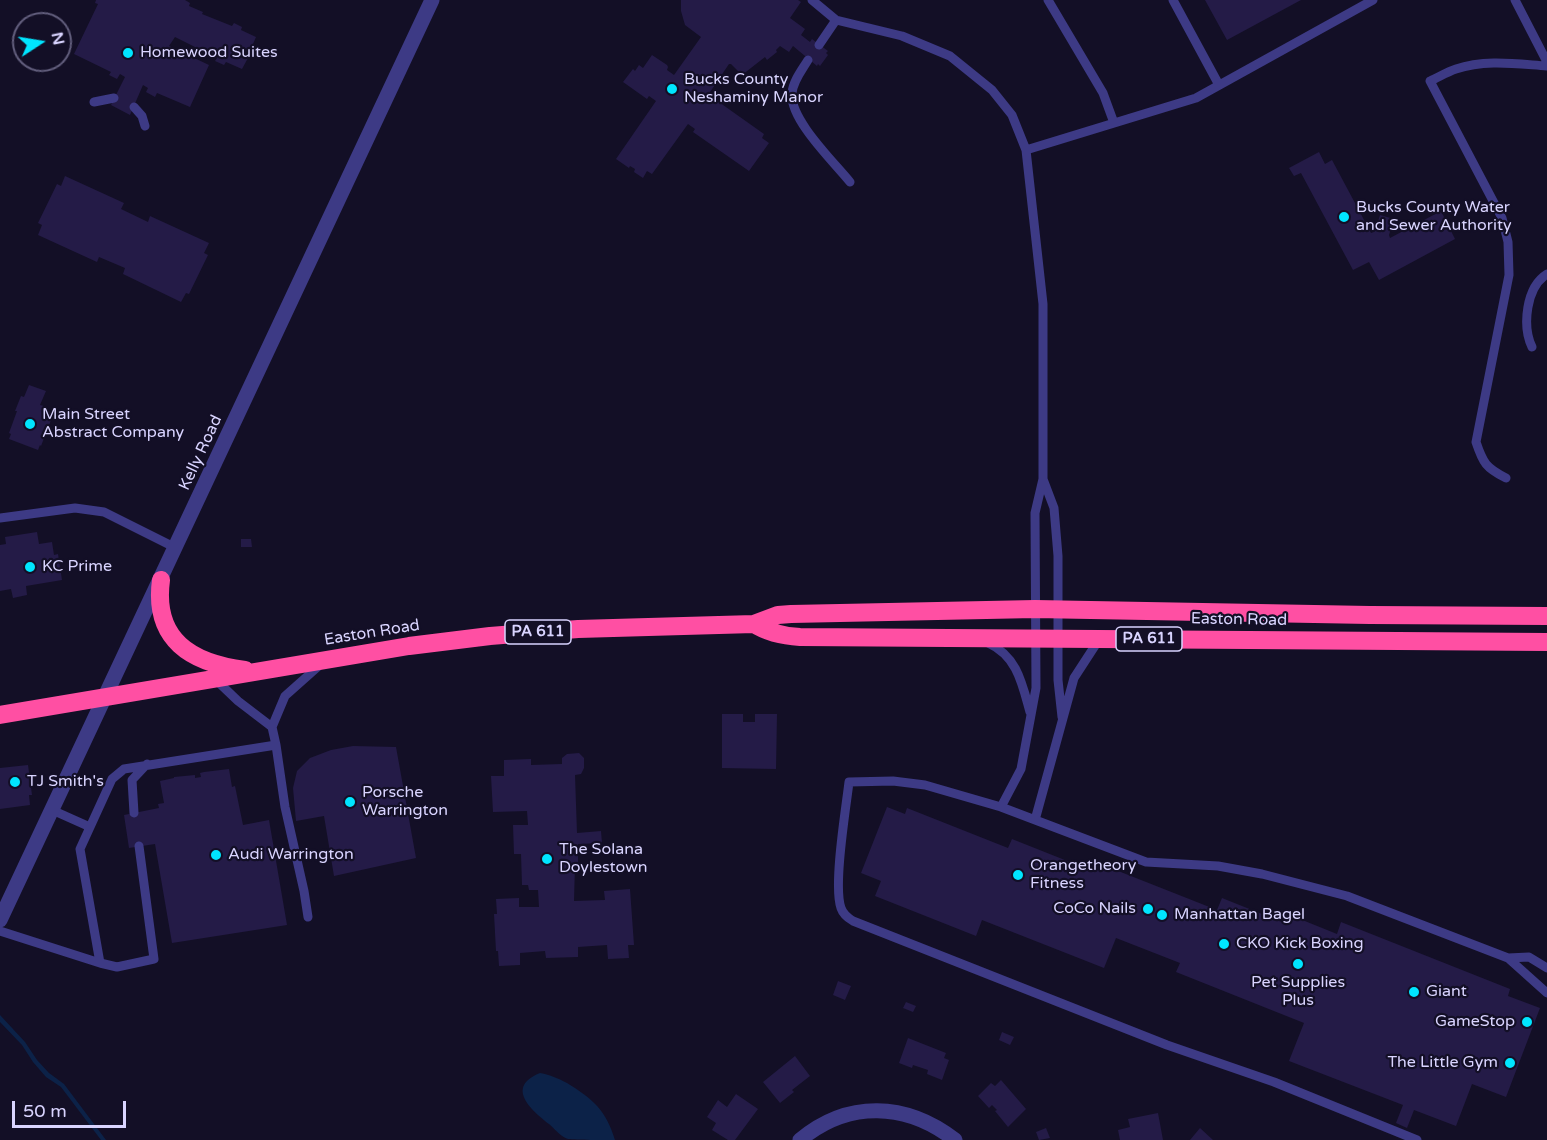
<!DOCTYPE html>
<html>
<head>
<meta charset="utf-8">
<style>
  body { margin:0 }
  #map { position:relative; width:1547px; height:1140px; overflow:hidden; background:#130f26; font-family:"Varela Round",sans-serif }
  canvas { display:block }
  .north { position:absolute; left:12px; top:12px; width:60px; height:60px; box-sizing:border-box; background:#130f26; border:2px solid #625e7d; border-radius:50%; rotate:78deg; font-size:16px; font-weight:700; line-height:24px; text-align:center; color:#d9d4ff }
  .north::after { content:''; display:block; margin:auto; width:21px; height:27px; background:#00e5ff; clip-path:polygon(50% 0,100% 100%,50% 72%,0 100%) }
  .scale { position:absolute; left:12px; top:1101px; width:114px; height:27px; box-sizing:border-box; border:3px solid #d9d4ff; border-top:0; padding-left:8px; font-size:18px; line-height:21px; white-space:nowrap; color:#d9d4ff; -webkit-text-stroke:4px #130f26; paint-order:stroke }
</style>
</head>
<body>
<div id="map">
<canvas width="1547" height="1140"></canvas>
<div class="north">N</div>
<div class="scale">50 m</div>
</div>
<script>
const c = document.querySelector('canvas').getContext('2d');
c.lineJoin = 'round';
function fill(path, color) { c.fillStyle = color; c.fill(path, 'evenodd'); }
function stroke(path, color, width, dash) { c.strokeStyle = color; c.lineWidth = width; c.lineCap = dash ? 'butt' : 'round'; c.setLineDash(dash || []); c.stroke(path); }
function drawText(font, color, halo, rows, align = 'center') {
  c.font = font + ' "Varela Round",sans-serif'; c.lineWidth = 4.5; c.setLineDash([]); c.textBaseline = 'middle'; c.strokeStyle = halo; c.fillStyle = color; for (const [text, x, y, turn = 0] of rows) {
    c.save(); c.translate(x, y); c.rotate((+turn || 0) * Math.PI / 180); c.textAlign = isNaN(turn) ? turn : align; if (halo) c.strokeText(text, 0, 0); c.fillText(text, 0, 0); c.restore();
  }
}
fill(new Path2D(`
  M 0,1015 L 25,1042 L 37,1060 L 49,1073 L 64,1084 L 106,1140 L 101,1140 L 61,1087 L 46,1077 L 33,1062 L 22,1045 L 0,1022 Z
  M 540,1073 C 551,1075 557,1078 567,1083 C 593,1099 606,1110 615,1140 C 606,1140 575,1140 568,1139 C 561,1137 555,1129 549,1124 C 531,1110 505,1087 540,1073 Z`), '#0c2248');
fill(new Path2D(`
  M 96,0 L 185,0 L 190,3 L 189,6 L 203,12 L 202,14 L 232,26 L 234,23 L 242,27 L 241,30 L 256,37 L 253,44 L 255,45 L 242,69 L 226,62 L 224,65 L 215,61 L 217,58 L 175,37 L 169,46 L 209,65 L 190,107 L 157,93 L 155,97 L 146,92 L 148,88 L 143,85 L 130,115 L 111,105 L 125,77 L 120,74 L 117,79 L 109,75 L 111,72 L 74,54 L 98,4 L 95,3 Z
  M 681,0 L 798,0 L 801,2 L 790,18 L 805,29 L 801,35 L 810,42 L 812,39 L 828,51 L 826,53 L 828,55 L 820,66 L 818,64 L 817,66 L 793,46 L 789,52 L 780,46 L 776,50 L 777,52 L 767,60 L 765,57 L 742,75 L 731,64 L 729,64 L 706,98 L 714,103 L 716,100 L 764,134 L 762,138 L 769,143 L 749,171 L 693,132 L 695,129 L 688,124 L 652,174 L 647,171 L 643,178 L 634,172 L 635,169 L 630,166 L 629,168 L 616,159 L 656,101 L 649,96 L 647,99 L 623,82 L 633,69 L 635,71 L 639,65 L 643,68 L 652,55 L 667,65 L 668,67 L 667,70 L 674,75 L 701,37 L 685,25 L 681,11 Z
  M 1205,0 L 1301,0 L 1227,40 Z
  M 1319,152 L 1325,164 L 1332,160 L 1371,233 L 1375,231 L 1380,215 L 1394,219 L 1389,235 L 1390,238 L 1441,211 L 1455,239 L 1379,280 L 1369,262 L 1353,270 L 1301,173 L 1294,176 L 1289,168 Z
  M 65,176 L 124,203 L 121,209 L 148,222 L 150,216 L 209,243 L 204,253 L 208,255 L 189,294 L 186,293 L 181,302 L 123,274 L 125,268 L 99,257 L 97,262 L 38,235 L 42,225 L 38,223 L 57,184 L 61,186 Z
  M 29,385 L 46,391 L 40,405 L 44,406 L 42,411 L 53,415 L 41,446 L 40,445 L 38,450 L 9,439 L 11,434 L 9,433 L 17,411 L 15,411 L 21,396 L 24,397 Z
  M 37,532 L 39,544 L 52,542 L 54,555 L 58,554 L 62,580 L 26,586 L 27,595 L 13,598 L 11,589 L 0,591 L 0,545 L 6,544 L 5,537 Z
  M 241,539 L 251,539 L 252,547 L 241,547 Z
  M 722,714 L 743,714 L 743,722 L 755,722 L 755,714 L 777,714 L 776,769 L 722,768 Z
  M 353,746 L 396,747 L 416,858 L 334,876 L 324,816 L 296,821 L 293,788 L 297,771 L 310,758 L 331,750 Z
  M 579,753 L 584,758 L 584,768 L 581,774 L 575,775 L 577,833 L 601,831 L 602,843 L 578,844 L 578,865 L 575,865 L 574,901 L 605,900 L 604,891 L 630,889 L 634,945 L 628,945 L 629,958 L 608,959 L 607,945 L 578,947 L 578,957 L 546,958 L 545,951 L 520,953 L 520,965 L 499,966 L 498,951 L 496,951 L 494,914 L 497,914 L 496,899 L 519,898 L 519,907 L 539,907 L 538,890 L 529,890 L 528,885 L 522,885 L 521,854 L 514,854 L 513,825 L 528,825 L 527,811 L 493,812 L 491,776 L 504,776 L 504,760 L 531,759 L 531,765 L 562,764 L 562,758 L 567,754 Z
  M 28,765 L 32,795 L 29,795 L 30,805 L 0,809 L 0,768 Z
  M 229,769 L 232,787 L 235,786 L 243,825 L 269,820 L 287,925 L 172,943 L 155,844 L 129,848 L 124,815 L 159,808 L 158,804 L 164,803 L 160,781 L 174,778 L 174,777 L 195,775 L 195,778 L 201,777 L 200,773 L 204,772 Z
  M 887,807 L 905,814 L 907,808 L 1008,848 L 1012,839 L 1095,872 L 1098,863 L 1217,910 L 1222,898 L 1282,922 L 1285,913 L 1337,934 L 1341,922 L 1510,989 L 1508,996 L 1540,1008 L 1506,1097 L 1472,1084 L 1456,1126 L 1414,1110 L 1407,1128 L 1396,1123 L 1403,1105 L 1289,1061 L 1304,1023 L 1176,972 L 1180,963 L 1116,938 L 1104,968 L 982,920 L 976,936 L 875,896 L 881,881 L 861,873 Z
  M 838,981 L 851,986 L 845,1000 L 833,995 Z
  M 906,1002 L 916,1006 L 913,1012 L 903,1008 Z
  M 1002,1032 L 1014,1037 L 1010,1045 L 999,1040 Z
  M 908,1038 L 946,1053 L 944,1058 L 949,1060 L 942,1080 L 927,1074 L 928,1070 L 913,1065 L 912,1068 L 899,1063 Z
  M 795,1056 L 810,1076 L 792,1090 L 794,1092 L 780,1103 L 763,1082 Z
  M 1001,1080 L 1026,1109 L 1008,1127 L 995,1111 L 997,1110 L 992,1105 L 989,1108 L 978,1096 L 991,1083 L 995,1086 Z
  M 736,1094 L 758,1109 L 735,1140 L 728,1140 L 712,1130 L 716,1123 L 707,1117 L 718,1100 L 727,1107 Z
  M 1158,1113 L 1163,1140 L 1120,1140 L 1118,1130 L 1130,1127 L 1128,1119 Z
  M 1046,1128 L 1050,1138 L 1039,1140 L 1036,1132 Z
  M 1200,1128 L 1213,1140 L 1190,1140 Z`), '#241b47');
stroke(new Path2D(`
  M 812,0 L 836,20
  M 1048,0 L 1103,93 L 1114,123
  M 1173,0 L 1219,85
  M 1515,0 L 1547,62
  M 819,45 L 836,20 L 902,36 L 950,56 L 992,90 L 1012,115 L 1026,150 L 1043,304 L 1043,479 L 1035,513 L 1036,688 L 1021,769 L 1001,807
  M 808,60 C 802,70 793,81 792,93 C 789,119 834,162 850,182
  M 94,102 L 114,98
  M 134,107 L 142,116 L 145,126
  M 1026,150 L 1196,98 L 1373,0
  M 1532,347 C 1522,326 1526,287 1547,274
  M 1506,478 C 1486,468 1483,463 1476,442 L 1509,275 L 1508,242 L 1502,218 L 1430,81 C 1439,77 1447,72 1456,69 C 1485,59 1517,64 1547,66
  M 1043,479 L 1054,508 L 1058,556 L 1058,680 L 1062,717
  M 0,518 L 75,508 L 104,512 L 176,548
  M 988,643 C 1017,656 1022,683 1030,712
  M 215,679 L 238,701 L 272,727 L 276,745 L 285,807 L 304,891 L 308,917
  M 272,727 L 285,696 L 321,664
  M 52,810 L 90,827
  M 134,813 L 132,780 L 147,764
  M 1035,820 L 1074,678 L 1100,638
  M 0,931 L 100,963 L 117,967 L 154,959 L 139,846
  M 1508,958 L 1529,957 L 1547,968
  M 100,963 L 80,849 L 112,779 L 124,769 L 276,745
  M 1417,1140 L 1274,1082 L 1167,1045 L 853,921 C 848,918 843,914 841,908 C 833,886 846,808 849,782 L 893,781 L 925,785 L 1001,807 L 1146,862 L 1218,866 L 1262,874 L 1347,896 L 1508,958 L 1547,993`), '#3d3a85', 9);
stroke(new Path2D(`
  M 0,920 L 432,0
  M 800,1140 C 848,1100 906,1102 955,1140`), '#3d3a85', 15);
stroke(new Path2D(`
  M 161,580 C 153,640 191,663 245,670
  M 754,624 C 768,633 783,636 800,637 L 1547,642
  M 0,715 L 409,646 L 490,636 L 578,629 L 754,624 L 778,615 L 791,614 L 1035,609 L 1370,615 L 1547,616`), '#ff4fa3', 18);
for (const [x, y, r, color] of [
  [128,53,6,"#00e5ff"],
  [672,89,6,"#00e5ff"],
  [1344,217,6,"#00e5ff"],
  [30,424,6,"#00e5ff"],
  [30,567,6,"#00e5ff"],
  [15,782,6,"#00e5ff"],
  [350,802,6,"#00e5ff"],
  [216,855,6,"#00e5ff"],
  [547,859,6,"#00e5ff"],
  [1018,875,6,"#00e5ff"],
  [1148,909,6,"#00e5ff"],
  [1162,915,6,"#00e5ff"],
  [1224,944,6,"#00e5ff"],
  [1298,964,6,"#00e5ff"],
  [1414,992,6,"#00e5ff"],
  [1527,1022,6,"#00e5ff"],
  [1510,1063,6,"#00e5ff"]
]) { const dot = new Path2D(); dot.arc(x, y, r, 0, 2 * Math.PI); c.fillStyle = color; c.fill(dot); stroke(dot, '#130f26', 2); }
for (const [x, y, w] of [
  [538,632,66],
  [1149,639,66]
]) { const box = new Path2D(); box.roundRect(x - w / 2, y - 12, w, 24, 4.5); c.fillStyle = '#130f26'; c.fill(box); stroke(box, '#d9d4ff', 1.5); }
drawText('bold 15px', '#d9d4ff', null, [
  ["PA 611",538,632],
  ["PA 611",1149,639]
]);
drawText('16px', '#d9d4ff', '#130f26', [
  ["Homewood Suites",140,53],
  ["Bucks County",684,80],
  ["Neshaminy Manor",684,98],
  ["Bucks County Water",1356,208],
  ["and Sewer Authority",1356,226],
  ["Main Street",42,415],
  ["Abstract Company",42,433],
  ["KC Prime",42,567],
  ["TJ Smith's",27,782],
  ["Porsche",362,793],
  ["Warrington",362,811],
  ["The Solana",559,850],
  ["Doylestown",559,868],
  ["Audi Warrington",228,855],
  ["Orangetheory",1030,866],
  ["Fitness",1030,884],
  ["CoCo Nails",1136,909,"right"],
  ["Manhattan Bagel",1174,915],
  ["CKO Kick Boxing",1236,944],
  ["Pet Supplies",1298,983,"center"],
  ["Plus",1298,1001,"center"],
  ["Giant",1426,992],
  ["GameStop",1515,1022,"right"],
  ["The Little Gym",1498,1063,"right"]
], 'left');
drawText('16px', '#d9d4ff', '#130f26', [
  ["Kelly Road",201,453,-65],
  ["Easton Road",1239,620,1],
  ["Easton Road",372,633,-9]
]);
</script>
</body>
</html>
